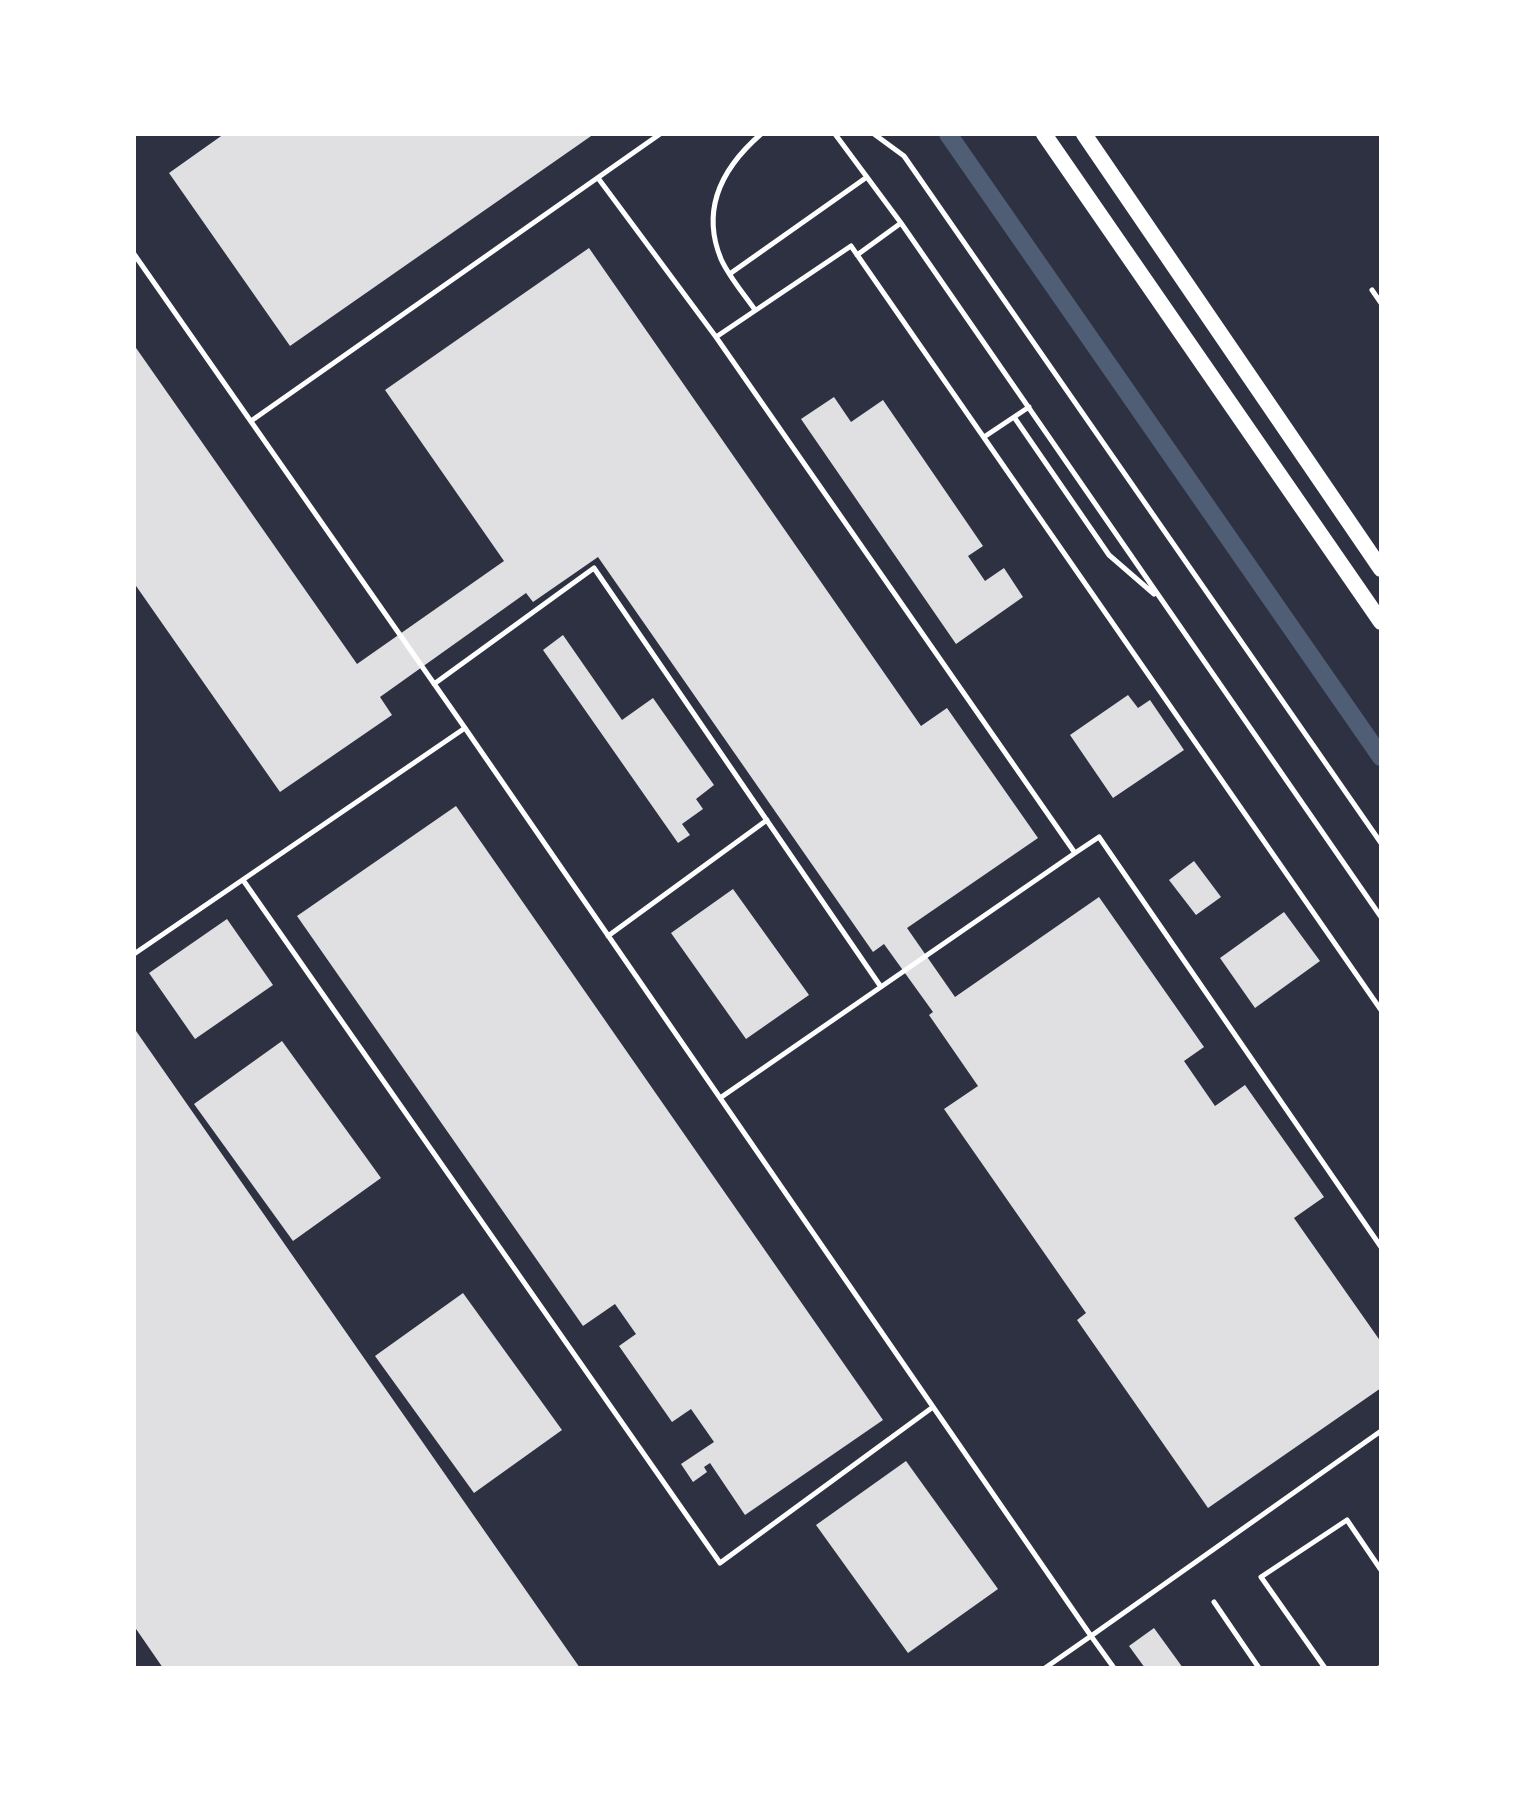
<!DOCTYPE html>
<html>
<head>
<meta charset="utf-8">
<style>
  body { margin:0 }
  #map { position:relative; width:1515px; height:1802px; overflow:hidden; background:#2d3142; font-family:Jost,sans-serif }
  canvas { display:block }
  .frame { position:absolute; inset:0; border:136px solid #fff; pointer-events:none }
</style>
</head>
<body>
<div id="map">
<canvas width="1515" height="1802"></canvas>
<div class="frame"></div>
</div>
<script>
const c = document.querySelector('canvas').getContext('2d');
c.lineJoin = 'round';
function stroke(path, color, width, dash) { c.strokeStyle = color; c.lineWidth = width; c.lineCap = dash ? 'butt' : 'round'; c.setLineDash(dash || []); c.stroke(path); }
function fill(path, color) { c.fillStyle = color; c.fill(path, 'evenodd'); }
stroke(new Path2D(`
  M 948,134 L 1381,757`), '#4f5d75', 18);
fill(new Path2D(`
  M 224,134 L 594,134 L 290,346 L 169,173 Z
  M 589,248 L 921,726 L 947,708 L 1038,838 L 907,928 L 955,997 L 1099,897 L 1204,1047 L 1184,1061 L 1215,1106 L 1245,1085 L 1324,1197 L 1294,1218 L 1381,1342 L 1381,1388 L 1208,1508 L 1077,1320 L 1086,1313 L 944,1109 L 978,1086 L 929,1015 L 933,1012 L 884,944 L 873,952 L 598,557 L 533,602 L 526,593 L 380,697 L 392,715 L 280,792 L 134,583 L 134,345 L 357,664 L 504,561 L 385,390 Z
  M 834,397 L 851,422 L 883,400 L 983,546 L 968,556 L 985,581 L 1004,568 L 1023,597 L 956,644 L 801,419 Z
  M 563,635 L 622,720 L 653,698 L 714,785 L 696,799 L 703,809 L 682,824 L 690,835 L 678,843 L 543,650 Z
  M 1128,695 L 1138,708 L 1150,700 L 1184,750 L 1113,798 L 1070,735 Z
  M 456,806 L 883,1420 L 745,1515 L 710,1463 L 704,1467 L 707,1472 L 693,1482 L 681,1464 L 714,1442 L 691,1409 L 672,1422 L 619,1346 L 636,1334 L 615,1304 L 583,1326 L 297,916 Z
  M 1194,861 L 1221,897 L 1196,915 L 1169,880 Z
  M 733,889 L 809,995 L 746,1039 L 671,933 Z
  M 1284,912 L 1320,961 L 1255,1008 L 1220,958 Z
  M 227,919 L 273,985 L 195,1039 L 149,973 Z
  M 134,1028 L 580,1668 L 163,1668 L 134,1626 Z
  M 282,1041 L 381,1178 L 293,1241 L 194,1104 Z
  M 463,1293 L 562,1430 L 474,1493 L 375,1356 Z
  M 906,1461 L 998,1589 L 908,1653 L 816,1525 Z
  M 1154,1628 L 1183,1668 L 1145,1668 L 1129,1646 Z`), '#e0e0e3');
stroke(new Path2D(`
  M 835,134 L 901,223
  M 874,134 L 904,156 L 1381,843
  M 598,178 L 716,337
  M 134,254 L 465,728
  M 857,255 L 901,223 L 1381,917
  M 731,273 L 867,177
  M 1372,290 L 1381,303
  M 755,310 C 744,294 729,277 721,259 C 700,208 723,167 761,134
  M 1014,417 L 1109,555 L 1154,594
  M 251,421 L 660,134
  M 984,437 L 1029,407
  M 434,684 L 594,568 L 881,987
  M 1075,853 L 1099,837 L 1381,1247
  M 243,880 L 720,1563 L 933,1407
  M 608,936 L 767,820
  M 134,954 L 465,728 L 1091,1636 L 1381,1431
  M 720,1098 L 1075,853 L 716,337 L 851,246 L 1381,1010
  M 1214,1602 L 1259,1668
  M 1045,1668 L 1091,1636 L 1114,1668
  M 1325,1668 L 1261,1577 L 1347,1520 L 1381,1570
  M 1379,1668 L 1381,1667`), '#fff', 5);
stroke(new Path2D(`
  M 1044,134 L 1381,622
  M 1084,134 L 1381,569`), '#fff', 16);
</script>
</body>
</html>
